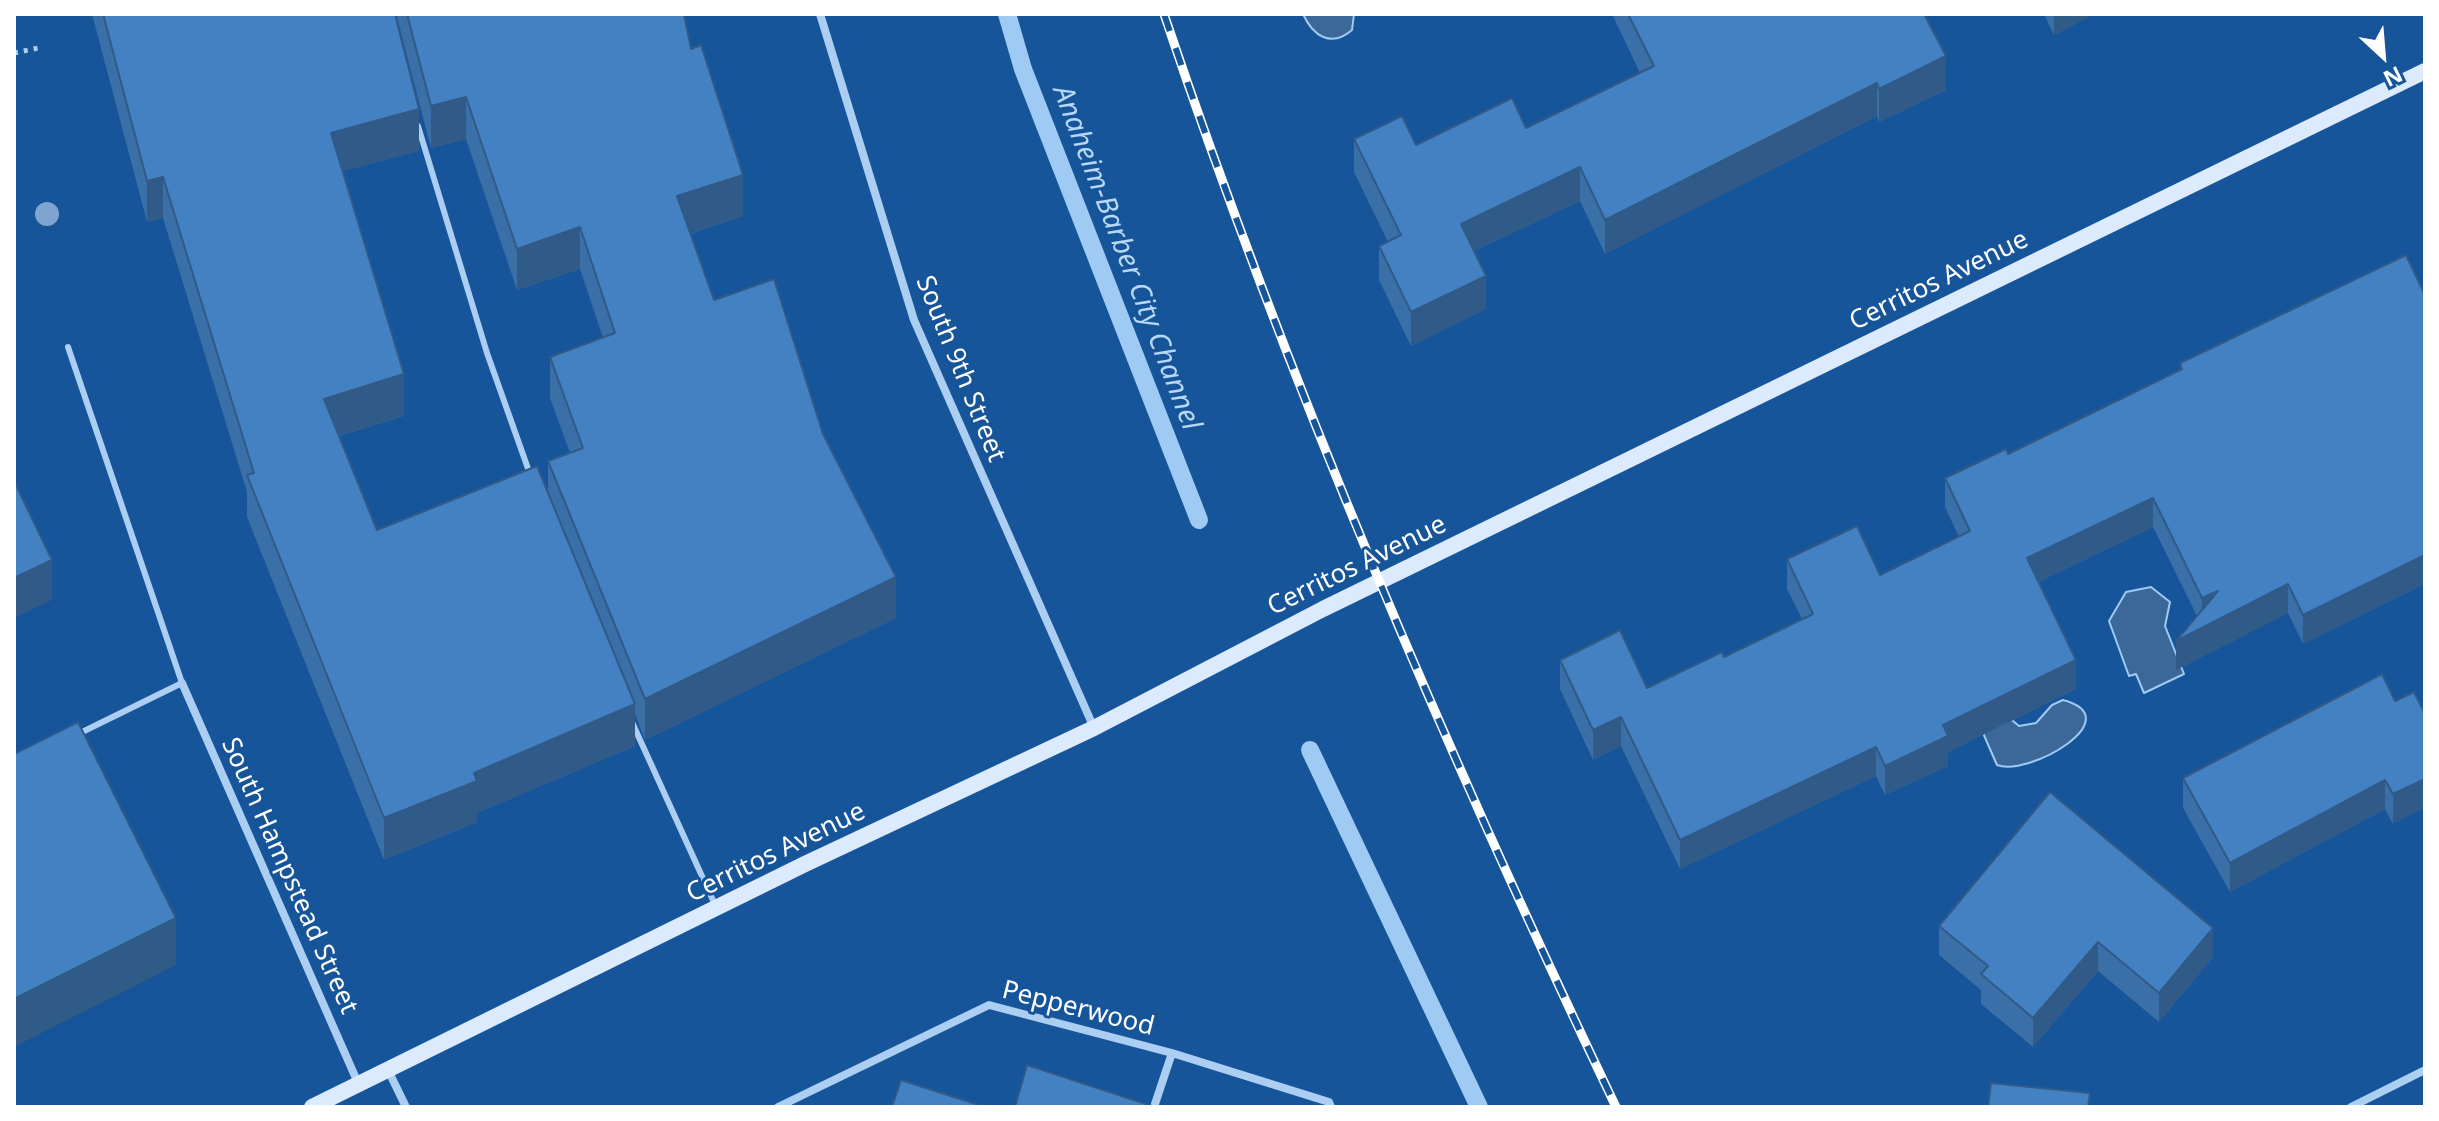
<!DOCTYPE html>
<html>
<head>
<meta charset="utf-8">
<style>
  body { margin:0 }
  #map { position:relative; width:2439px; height:1121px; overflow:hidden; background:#17559a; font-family:"Noto Sans",sans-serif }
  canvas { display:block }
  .frame { position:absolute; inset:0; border:16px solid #fff; pointer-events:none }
  .north { position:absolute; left:2343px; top:16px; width:80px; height:80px; -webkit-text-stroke:6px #17559a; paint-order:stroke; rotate:154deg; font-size:22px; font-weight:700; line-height:32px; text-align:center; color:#fff }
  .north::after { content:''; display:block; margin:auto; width:28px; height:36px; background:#fff; clip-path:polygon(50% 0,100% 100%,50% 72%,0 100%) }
</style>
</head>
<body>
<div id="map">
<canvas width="2439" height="1121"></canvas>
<div class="frame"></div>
<div class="north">N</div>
</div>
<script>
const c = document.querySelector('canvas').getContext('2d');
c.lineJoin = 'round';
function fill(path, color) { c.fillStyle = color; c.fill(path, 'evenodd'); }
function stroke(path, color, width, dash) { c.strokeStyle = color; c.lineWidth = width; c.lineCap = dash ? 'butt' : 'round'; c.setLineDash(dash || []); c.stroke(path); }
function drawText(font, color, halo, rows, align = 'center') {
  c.font = font + ' "Noto Sans",sans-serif'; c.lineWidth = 6; c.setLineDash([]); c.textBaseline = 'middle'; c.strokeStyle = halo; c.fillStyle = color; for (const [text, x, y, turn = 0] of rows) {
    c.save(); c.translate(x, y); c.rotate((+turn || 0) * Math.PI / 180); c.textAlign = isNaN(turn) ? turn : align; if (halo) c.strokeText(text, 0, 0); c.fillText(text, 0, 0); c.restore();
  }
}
const water = new Path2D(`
  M 1303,14 L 1354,14 L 1352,30 C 1331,48 1313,36 1303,14 Z
  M 2151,587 L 2170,602 L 2165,626 L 2184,674 L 2144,693 L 2136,674 L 2129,676 L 2109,621 L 2126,592 Z
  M 2063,700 C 2131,718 2029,777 1997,765 L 1983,733 L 2007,716 L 2019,726 L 2036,723 L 2052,705 Z`);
fill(water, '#3b6799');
stroke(water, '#9ecaf4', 2);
stroke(new Path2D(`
  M 1007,14 L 1023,69 L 1199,520
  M 1310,750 L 1479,1107`), '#9ecaf4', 18);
stroke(new Path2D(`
  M 14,53 L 43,47`), '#accef2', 5, [4, 6]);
stroke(new Path2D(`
  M 418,126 L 487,353 L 531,477
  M 68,347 L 182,683 L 76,735
  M 631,720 L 716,907`), '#accef2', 6);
stroke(new Path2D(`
  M 820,14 L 914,320 L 1094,728
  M 182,683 L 358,1083
  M 388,1070 L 406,1107
  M 778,1107 L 989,1005 L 1172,1053 L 1329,1102 L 1331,1107
  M 1154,1107 L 1172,1053
  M 2351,1107 L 2425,1070`), '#accef2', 8);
stroke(new Path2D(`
  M 312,1107 L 805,864 L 1094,728 L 1323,609 L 2425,71`), '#dbeafc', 16);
const rail = new Path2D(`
  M 1164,14 C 1290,388 1446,751 1616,1107`);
stroke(rail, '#fff', 9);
stroke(rail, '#17559a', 6, [18]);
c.fillStyle = '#7ea5d0';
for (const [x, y] of [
  [47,214]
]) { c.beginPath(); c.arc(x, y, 12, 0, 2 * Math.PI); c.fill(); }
fill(new Path2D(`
  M 92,14 L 395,14 L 419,151 L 342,171 L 404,416 L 339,436 L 377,530 L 548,493 L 548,461 L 570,453 L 550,398 L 550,357 L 603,338 L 580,269 L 517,290 L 466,139 L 431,148 L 396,14 L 684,14 L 691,49 L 743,216 L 690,234 L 714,300 L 823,434 L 896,618 L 645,740 L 635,714 L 635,746 L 477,813 L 477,822 L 384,860 L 247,517 L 247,492 L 163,218 L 147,222 Z
  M 1612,14 L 1924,14 L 1946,90 L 1879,122 L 1877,116 L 1605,254 L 1580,201 L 1474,251 L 1486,309 L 1411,346 L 1379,280 L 1379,246 L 1388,242 L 1354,172 L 1354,139 L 1416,145 L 1526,128 L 1640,73 Z
  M 2044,14 L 2094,14 L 2054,35 Z
  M 2425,295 L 2425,584 L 2303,644 L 2288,613 L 2176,670 L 2197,616 L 2153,527 L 2038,582 L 2076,689 L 1948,752 L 1948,766 L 1885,795 L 1876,776 L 1680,869 L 1621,746 L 1593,760 L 1560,689 L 1560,660 L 1647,688 L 1724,657 L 1802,619 L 1787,589 L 1787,559 L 1880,575 L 1959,537 L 1945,507 L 1945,478 L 2008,454 L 2180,370 L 2180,363 Z
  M 2395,701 L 2393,824 L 2385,809 L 2230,892 L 2183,808 L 2183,778 Z
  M 2050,792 L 2213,957 L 2159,1022 L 2098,971 L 2033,1047 L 1981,1004 L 1981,990 L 1939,955 L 1939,926 Z`), '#3a6fa7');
fill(new Path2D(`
  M 2054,14 L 2094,14 L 2054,35 Z
  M 1946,56 L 1946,90 L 1879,122 L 1879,89 Z
  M 1877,83 L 1877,116 L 1605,254 L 1605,220 Z
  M 466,97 L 466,139 L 431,148 L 431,106 Z
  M 419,109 L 419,151 L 331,174 L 331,133 Z
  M 1580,167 L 1580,201 L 1461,257 L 1461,224 Z
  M 743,175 L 743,216 L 677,238 L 677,196 Z
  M 163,177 L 163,218 L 147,222 L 147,181 Z
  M 580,227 L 580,269 L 517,290 L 517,249 Z
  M 1486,276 L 1486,309 L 1411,346 L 1411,312 Z
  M 404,374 L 404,416 L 324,440 L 324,399 Z
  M 2153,498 L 2153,527 L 2027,587 L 2027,558 Z
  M 2425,555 L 2425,584 L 2303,644 L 2303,615 Z
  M 52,560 L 52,600 L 14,618 L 14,578 Z
  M 896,577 L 896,618 L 645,740 L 645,699 Z
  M 2288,584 L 2288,613 L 2176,670 L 2176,641 L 2202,628 L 2202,598 L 2218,591 Z
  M 2076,660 L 2076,689 L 1948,752 L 1948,766 L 1885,795 L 1885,766 L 1943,725 Z
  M 635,704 L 635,746 L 477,813 L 477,822 L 384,860 L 384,818 L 474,773 Z
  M 1621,717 L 1621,746 L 1593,760 L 1593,730 Z
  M 1876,747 L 1876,776 L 1680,869 L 1680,840 Z
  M 2425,779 L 2425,808 L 2393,824 L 2393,794 Z
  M 2385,780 L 2385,809 L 2230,892 L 2230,863 Z
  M 176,918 L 176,965 L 14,1047 L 14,999 Z
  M 2213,928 L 2213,957 L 2159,1022 L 2159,993 Z
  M 2098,942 L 2098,971 L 2033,1047 L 2033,1018 Z`), '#305a88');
const building = new Path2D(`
  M 103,14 L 395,14 L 419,109 L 331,133 L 404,374 L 324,399 L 377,530 L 537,466 L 635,704 L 474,773 L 477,781 L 384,818 L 247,475 L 254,473 L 163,177 L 147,181 Z
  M 407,14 L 684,14 L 691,49 L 701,45 L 743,175 L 677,196 L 714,300 L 774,279 L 823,434 L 896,577 L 645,699 L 548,461 L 583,448 L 550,357 L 615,333 L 580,227 L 517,249 L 466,97 L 431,106 Z
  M 1628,14 L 1924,14 L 1946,56 L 1879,89 L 1877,83 L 1605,220 L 1580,167 L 1461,224 L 1486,276 L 1411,312 L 1379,246 L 1401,235 L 1354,139 L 1402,116 L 1416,145 L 1512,98 L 1526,128 L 1654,66 Z
  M 2406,255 L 2425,295 L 2425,505 L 2424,505 L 2425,508 L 2425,555 L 2303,615 L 2288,584 L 2176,641 L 2218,591 L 2202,598 L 2153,498 L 2027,558 L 2076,660 L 1943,725 L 1948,736 L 1885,766 L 1876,747 L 1680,840 L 1621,717 L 1593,730 L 1560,660 L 1620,630 L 1647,688 L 1722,652 L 1724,657 L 1813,614 L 1787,559 L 1857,526 L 1880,575 L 1970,531 L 1945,478 L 2006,449 L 2008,454 L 2182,369 L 2180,363 Z
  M 14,481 L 52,560 L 14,578 Z
  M 2382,674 L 2395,701 L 2414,692 L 2424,712 L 2425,711 L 2425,779 L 2393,794 L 2385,780 L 2230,863 L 2183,778 Z
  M 78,722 L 176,918 L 14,999 L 14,754 Z
  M 2050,792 L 2213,928 L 2159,993 L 2098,942 L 2033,1018 L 1981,974 L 1988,966 L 1939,926 Z
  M 1027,1065 L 1155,1107 L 1015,1107 Z
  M 901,1080 L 985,1107 L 892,1107 Z
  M 1991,1083 L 2090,1093 L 2088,1107 L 1988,1107 Z`);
fill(building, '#4481c2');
stroke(building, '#305a88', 2);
drawText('26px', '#fff', '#17559a', [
  ["Cerritos Avenue",1939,281,-26],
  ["South 9th Street",960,369,68],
  ["Cerritos Avenue",1357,566,-26],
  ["Cerritos Avenue",776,853,-26],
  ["South Hampstead Street",289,876,66],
  ["Pepperwood",1078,1009,14]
]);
drawText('italic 28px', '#b8d8f8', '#17559a', [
  ["Anaheim-Barber City Channel",1126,258,69]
]);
</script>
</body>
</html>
